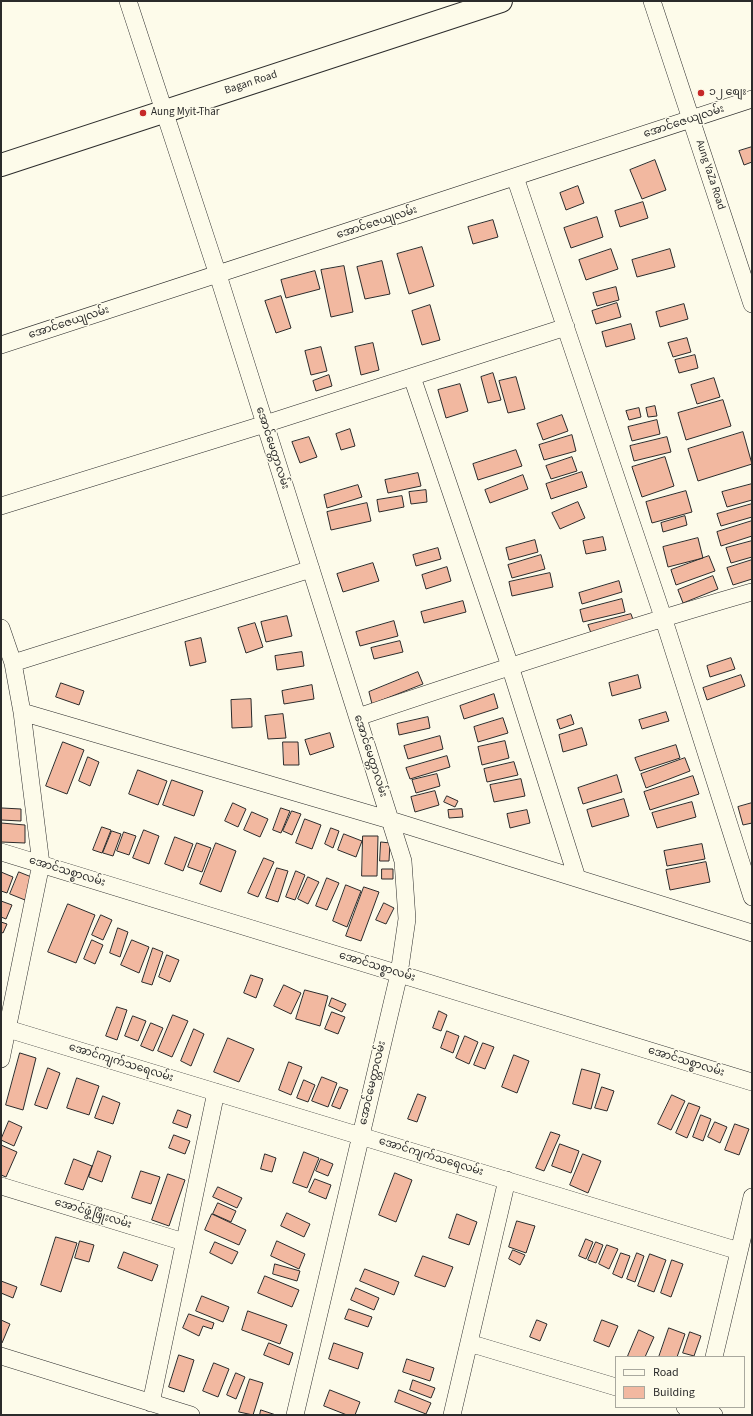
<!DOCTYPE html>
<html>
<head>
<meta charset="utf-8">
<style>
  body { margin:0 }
  #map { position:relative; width:753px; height:1416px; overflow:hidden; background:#fdfbea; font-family:"Source Sans 3",sans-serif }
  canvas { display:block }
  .frame { position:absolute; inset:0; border:2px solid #2b2b2b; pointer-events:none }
  .legend { position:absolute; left:615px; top:1356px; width:130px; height:52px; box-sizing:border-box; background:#fdfbea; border:1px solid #a9a89e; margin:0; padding:5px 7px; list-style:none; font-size:12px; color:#2b2b2b }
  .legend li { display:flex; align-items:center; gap:8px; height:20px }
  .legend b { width:20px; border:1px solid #a9a89e }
</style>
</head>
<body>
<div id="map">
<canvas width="753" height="1416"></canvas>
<div class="frame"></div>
<ul class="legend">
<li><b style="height:5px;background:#fdfbea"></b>Road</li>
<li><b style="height:11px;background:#f2b8a0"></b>Building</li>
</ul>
</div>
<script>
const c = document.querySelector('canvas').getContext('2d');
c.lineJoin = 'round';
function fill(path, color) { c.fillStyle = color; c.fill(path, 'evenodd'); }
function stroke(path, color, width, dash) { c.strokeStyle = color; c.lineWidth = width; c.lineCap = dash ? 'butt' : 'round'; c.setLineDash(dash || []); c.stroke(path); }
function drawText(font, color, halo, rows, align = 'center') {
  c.font = font + ' "Source Sans 3","Noto Sans Myanmar",sans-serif'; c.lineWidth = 3; c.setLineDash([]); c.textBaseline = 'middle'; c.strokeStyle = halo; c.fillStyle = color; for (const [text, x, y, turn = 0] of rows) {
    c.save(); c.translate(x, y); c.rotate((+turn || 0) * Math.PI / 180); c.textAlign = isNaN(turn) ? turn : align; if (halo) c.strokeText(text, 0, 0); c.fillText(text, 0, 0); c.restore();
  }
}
const building = new Path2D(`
  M 752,147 L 752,162 L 744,165 L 739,151 Z
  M 655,160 L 666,190 L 642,199 L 630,170 Z
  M 578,186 L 584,203 L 566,210 L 560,193 Z
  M 643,202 L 648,218 L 620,227 L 615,211 Z
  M 597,217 L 603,237 L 571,248 L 564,228 Z
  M 493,220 L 498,237 L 473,244 L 468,227 Z
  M 422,247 L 434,286 L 409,294 L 397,254 Z
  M 611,249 L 618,269 L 586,280 L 579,260 Z
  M 670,249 L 675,267 L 637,277 L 632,260 Z
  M 382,261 L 390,294 L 365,299 L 357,267 Z
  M 344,266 L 353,312 L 331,317 L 321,270 Z
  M 315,271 L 320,289 L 286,298 L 281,280 Z
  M 616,287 L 619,300 L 597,306 L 593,293 Z
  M 281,296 L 291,328 L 276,333 L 265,301 Z
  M 617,303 L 621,317 L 596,324 L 592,311 Z
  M 684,304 L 688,319 L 660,327 L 656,312 Z
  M 430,305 L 440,340 L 422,345 L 412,311 Z
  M 631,324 L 635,339 L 606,347 L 602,332 Z
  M 687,338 L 691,352 L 673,357 L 668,343 Z
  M 373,343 L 379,370 L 361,375 L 355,347 Z
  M 321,347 L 327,371 L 311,375 L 305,351 Z
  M 695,355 L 698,368 L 679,373 L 675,360 Z
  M 493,373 L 501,400 L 488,403 L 481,377 Z
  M 329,375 L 332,386 L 316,391 L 313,381 Z
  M 516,377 L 525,409 L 508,413 L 499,381 Z
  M 714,378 L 720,397 L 697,404 L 691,385 Z
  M 460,384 L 468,411 L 446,418 L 438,390 Z
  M 723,400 L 731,426 L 686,440 L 678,413 Z
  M 655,406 L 657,416 L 648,417 L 646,408 Z
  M 639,408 L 641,417 L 629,420 L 626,411 Z
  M 562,415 L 568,431 L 543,440 L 537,424 Z
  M 657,420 L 660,434 L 632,441 L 628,427 Z
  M 350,429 L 355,446 L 341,450 L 336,434 Z
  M 743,432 L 752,464 L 698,481 L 688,449 Z
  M 572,435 L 576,451 L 544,460 L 539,445 Z
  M 309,437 L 317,457 L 300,463 L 292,442 Z
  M 667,437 L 671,452 L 634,461 L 630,446 Z
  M 516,450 L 522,466 L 478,480 L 473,464 Z
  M 572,457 L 577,471 L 551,479 L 546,466 Z
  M 665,457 L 674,486 L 642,497 L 632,467 Z
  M 582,472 L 587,487 L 551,499 L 546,484 Z
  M 418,473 L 421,486 L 388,493 L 385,480 Z
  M 523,475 L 528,489 L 490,503 L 485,490 Z
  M 752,484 L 752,500 L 727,507 L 722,492 Z
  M 358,485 L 362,497 L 327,508 L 324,495 Z
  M 426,490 L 427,502 L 411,504 L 409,492 Z
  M 686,491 L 692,512 L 652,523 L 646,502 Z
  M 402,496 L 404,507 L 379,512 L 377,500 Z
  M 578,502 L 585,518 L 560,529 L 552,513 Z
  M 367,503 L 371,521 L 331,530 L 327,512 Z
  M 752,504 L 752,517 L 721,526 L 717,514 Z
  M 685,516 L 687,525 L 663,532 L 661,523 Z
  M 752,521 L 752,536 L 721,546 L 717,532 Z
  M 603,537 L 606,550 L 586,554 L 583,541 Z
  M 698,538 L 703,558 L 668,567 L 663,547 Z
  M 535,540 L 538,552 L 509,560 L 506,548 Z
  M 752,541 L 752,557 L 731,563 L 726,548 Z
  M 438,548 L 441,559 L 416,566 L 413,555 Z
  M 541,555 L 545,569 L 512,578 L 508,565 Z
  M 709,556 L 715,571 L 676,585 L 671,570 Z
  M 752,560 L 752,579 L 733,585 L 727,568 Z
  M 373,563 L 379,581 L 343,592 L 337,574 Z
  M 447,567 L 451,581 L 426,589 L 422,575 Z
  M 550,573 L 553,587 L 512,596 L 509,582 Z
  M 713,576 L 718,589 L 683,603 L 678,590 Z
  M 619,581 L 622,592 L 582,604 L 579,593 Z
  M 622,599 L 625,612 L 583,622 L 580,610 Z
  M 463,601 L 466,612 L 424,623 L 421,612 Z
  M 631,614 L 634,622 L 591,633 L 588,625 Z
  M 287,616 L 292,636 L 266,642 L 261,622 Z
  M 394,621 L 398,636 L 360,646 L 356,632 Z
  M 255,623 L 263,647 L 246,653 L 238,628 Z
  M 201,638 L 206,662 L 190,666 L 185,642 Z
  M 400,641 L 403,652 L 374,659 L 371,648 Z
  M 302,652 L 304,666 L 277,670 L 275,656 Z
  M 731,658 L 735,669 L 710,677 L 707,666 Z
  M 418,672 L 423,684 L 372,704 L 369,692 Z
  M 638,675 L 641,688 L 612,696 L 609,683 Z
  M 741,675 L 745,686 L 707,700 L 703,688 Z
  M 61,683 L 84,691 L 79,705 L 56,697 Z
  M 312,685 L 314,699 L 284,704 L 282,691 Z
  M 494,694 L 498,708 L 464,719 L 460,706 Z
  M 251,699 L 252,727 L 232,728 L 231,700 Z
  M 666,712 L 669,721 L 642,729 L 639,720 Z
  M 283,714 L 286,738 L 268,739 L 265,716 Z
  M 571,715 L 574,724 L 560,729 L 557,720 Z
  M 428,717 L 430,728 L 399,735 L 397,724 Z
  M 503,718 L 508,733 L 478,742 L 474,727 Z
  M 582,728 L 587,745 L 563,752 L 559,735 Z
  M 330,733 L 334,747 L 310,755 L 305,740 Z
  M 440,736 L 443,749 L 408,759 L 404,746 Z
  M 505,741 L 509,758 L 482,765 L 478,747 Z
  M 63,742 L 84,750 L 67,794 L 46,786 Z
  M 283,742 L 298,742 L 299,765 L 284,765 Z
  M 676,745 L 680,758 L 640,771 L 635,758 Z
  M 447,756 L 450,767 L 410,779 L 406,768 Z
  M 88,757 L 99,762 L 90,786 L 79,781 Z
  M 685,758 L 690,771 L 646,788 L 641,774 Z
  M 514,762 L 518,775 L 487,782 L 484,769 Z
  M 138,770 L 167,781 L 158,805 L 129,794 Z
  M 437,774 L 440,786 L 416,793 L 412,780 Z
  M 617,775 L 622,792 L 583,804 L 578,788 Z
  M 693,776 L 699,794 L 650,810 L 644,792 Z
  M 521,779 L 525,796 L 494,802 L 490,785 Z
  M 172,780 L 203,791 L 194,816 L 163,805 Z
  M 435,791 L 439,805 L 415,812 L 411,797 Z
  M 447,796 L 458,801 L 455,807 L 444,802 Z
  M 624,799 L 629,816 L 592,827 L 587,810 Z
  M 692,802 L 696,817 L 657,828 L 652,813 Z
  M 233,803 L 246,809 L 238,827 L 225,821 Z
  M 752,803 L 752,823 L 743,825 L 738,807 Z
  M 2,808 L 21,809 L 21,821 L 1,820 Z
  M 281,808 L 290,811 L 281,833 L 273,830 Z
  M 462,809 L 463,817 L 449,818 L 448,810 Z
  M 527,810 L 530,823 L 510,828 L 507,814 Z
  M 292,811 L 301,814 L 292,835 L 283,831 Z
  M 252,812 L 268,819 L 260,837 L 244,830 Z
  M 305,819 L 321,825 L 312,849 L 296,843 Z
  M 1,823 L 25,825 L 25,843 L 1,842 Z
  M 102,827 L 111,830 L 102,853 L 93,850 Z
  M 331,828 L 339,831 L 333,848 L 325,844 Z
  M 144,830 L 159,836 L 149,864 L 133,858 Z
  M 112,831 L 121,834 L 113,856 L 103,853 Z
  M 124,832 L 136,836 L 129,855 L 117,851 Z
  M 344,834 L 362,841 L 356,857 L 338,850 Z
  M 363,836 L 378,836 L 377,876 L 362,876 Z
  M 175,837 L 193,844 L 183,871 L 165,864 Z
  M 381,842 L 390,843 L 389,861 L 380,861 Z
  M 197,843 L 211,848 L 202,872 L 188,867 Z
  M 216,843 L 236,851 L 221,892 L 200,884 Z
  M 702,844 L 705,859 L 667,866 L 664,851 Z
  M 264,858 L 274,862 L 258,897 L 248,893 Z
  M 706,862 L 710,882 L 670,890 L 666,870 Z
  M 277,868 L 288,871 L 278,902 L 266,898 Z
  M 382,869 L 393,869 L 393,879 L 382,879 Z
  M 296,871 L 305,875 L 295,900 L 286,897 Z
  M 1,872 L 13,877 L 7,893 L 1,891 Z
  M 19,872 L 34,878 L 25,900 L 10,894 Z
  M 308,877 L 319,882 L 308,904 L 298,899 Z
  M 327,878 L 339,883 L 327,910 L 316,906 Z
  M 346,885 L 361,891 L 347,927 L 333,921 Z
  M 364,887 L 379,892 L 361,941 L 346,936 Z
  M 1,901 L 12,905 L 6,919 L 1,917 Z
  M 384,903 L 394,908 L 386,924 L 376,920 Z
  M 68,904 L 95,915 L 76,963 L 48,952 Z
  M 101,915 L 112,920 L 103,940 L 92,935 Z
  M 1,922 L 7,924 L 3,933 L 1,932 Z
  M 118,928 L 128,932 L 120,957 L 110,953 Z
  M 92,940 L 103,945 L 95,964 L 84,959 Z
  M 132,940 L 149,947 L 139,973 L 121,965 Z
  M 153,948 L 163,952 L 152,985 L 142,982 Z
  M 167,955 L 179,960 L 170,982 L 159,977 Z
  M 251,975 L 263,979 L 256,998 L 244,993 Z
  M 284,985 L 301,993 L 291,1014 L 274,1006 Z
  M 305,990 L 328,996 L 320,1026 L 296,1019 Z
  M 332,998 L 346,1004 L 342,1012 L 329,1006 Z
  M 117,1007 L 127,1010 L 117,1040 L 106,1036 Z
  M 439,1011 L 447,1015 L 441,1031 L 433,1028 Z
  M 332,1012 L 345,1017 L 338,1034 L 325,1029 Z
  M 173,1015 L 188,1021 L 172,1057 L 158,1051 Z
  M 133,1016 L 146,1021 L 138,1041 L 125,1036 Z
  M 151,1023 L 163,1028 L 153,1051 L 141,1046 Z
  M 194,1029 L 204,1034 L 191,1066 L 181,1061 Z
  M 447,1031 L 459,1036 L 453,1053 L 441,1048 Z
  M 465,1036 L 478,1042 L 469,1064 L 456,1058 Z
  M 228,1038 L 254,1049 L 239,1082 L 214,1072 Z
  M 483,1043 L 494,1047 L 485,1069 L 474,1065 Z
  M 20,1053 L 36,1058 L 23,1110 L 6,1105 Z
  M 514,1055 L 529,1061 L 517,1093 L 502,1087 Z
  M 289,1062 L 302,1067 L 291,1095 L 279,1090 Z
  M 48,1068 L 60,1073 L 47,1109 L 35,1105 Z
  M 582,1069 L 600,1074 L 591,1109 L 573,1104 Z
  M 322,1077 L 337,1083 L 328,1107 L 312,1101 Z
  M 77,1078 L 99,1086 L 89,1115 L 67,1108 Z
  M 304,1080 L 315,1085 L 308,1102 L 297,1098 Z
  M 340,1087 L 348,1090 L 340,1109 L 332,1106 Z
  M 602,1087 L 614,1091 L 607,1111 L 595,1108 Z
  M 418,1094 L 426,1097 L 417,1122 L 408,1119 Z
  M 672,1095 L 685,1101 L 671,1130 L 658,1124 Z
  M 103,1096 L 120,1103 L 113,1124 L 95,1118 Z
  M 689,1103 L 700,1107 L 687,1138 L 676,1133 Z
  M 178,1110 L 191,1115 L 187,1128 L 173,1123 Z
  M 701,1115 L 711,1119 L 703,1141 L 693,1137 Z
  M 9,1121 L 22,1127 L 14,1146 L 1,1140 Z
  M 715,1122 L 727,1127 L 720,1143 L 708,1137 Z
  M 735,1124 L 749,1129 L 739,1155 L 725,1150 Z
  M 551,1132 L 560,1135 L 544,1171 L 536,1168 Z
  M 174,1135 L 190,1141 L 185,1154 L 169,1148 Z
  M 560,1144 L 579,1151 L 571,1173 L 552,1166 Z
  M 1,1145 L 17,1152 L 6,1177 L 1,1175 Z
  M 98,1151 L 111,1156 L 102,1182 L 89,1177 Z
  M 304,1152 L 319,1158 L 307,1188 L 293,1183 Z
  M 265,1154 L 276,1158 L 272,1172 L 261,1169 Z
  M 583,1154 L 601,1161 L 588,1193 L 570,1185 Z
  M 74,1159 L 92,1166 L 83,1190 L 65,1184 Z
  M 321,1159 L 333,1164 L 328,1176 L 316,1171 Z
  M 141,1171 L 160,1177 L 151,1204 L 132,1198 Z
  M 395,1173 L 412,1180 L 396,1222 L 379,1215 Z
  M 168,1174 L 185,1180 L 169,1226 L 152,1220 Z
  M 315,1179 L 331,1185 L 326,1199 L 309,1192 Z
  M 218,1187 L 242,1198 L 237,1208 L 213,1197 Z
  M 218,1203 L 236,1211 L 231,1222 L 213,1214 Z
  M 287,1213 L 310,1224 L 304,1237 L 281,1226 Z
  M 212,1214 L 246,1230 L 239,1245 L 205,1230 Z
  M 457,1214 L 477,1222 L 469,1245 L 449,1238 Z
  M 517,1221 L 535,1226 L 526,1253 L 509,1247 Z
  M 56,1237 L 77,1243 L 61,1292 L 41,1285 Z
  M 586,1239 L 593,1242 L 586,1259 L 579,1256 Z
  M 80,1241 L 94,1245 L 89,1262 L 75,1258 Z
  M 277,1241 L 305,1254 L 299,1269 L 271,1256 Z
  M 215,1242 L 238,1252 L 232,1264 L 210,1253 Z
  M 596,1242 L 603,1245 L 596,1263 L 588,1260 Z
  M 607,1245 L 618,1249 L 609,1269 L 599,1264 Z
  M 513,1250 L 525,1255 L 520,1265 L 509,1259 Z
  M 124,1252 L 158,1265 L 152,1281 L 118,1268 Z
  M 621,1253 L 630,1256 L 622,1278 L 613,1274 Z
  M 637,1253 L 644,1256 L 635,1282 L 627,1279 Z
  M 650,1254 L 666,1260 L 654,1292 L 638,1286 Z
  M 423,1256 L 453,1267 L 445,1287 L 415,1276 Z
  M 672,1260 L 683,1264 L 671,1297 L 661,1293 Z
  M 275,1264 L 300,1271 L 297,1281 L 273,1274 Z
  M 365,1269 L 399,1282 L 394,1295 L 360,1281 Z
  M 265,1276 L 299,1290 L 292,1307 L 258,1293 Z
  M 1,1281 L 17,1287 L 13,1298 L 1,1293 Z
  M 356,1288 L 379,1298 L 374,1310 L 351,1300 Z
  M 202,1296 L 229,1307 L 223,1322 L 196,1311 Z
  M 349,1309 L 372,1317 L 368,1327 L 345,1319 Z
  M 248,1311 L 287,1325 L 280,1344 L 242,1330 Z
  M 189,1314 L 214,1323 L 212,1329 L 203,1326 L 199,1336 L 183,1328 Z
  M 1,1320 L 10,1324 L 2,1343 L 1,1343 Z
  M 537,1320 L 547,1324 L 540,1341 L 530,1337 Z
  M 602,1320 L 618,1326 L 609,1347 L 594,1341 Z
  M 669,1328 L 685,1334 L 677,1357 L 659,1357 Z
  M 639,1330 L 654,1337 L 645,1357 L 630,1357 L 628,1356 Z
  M 690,1332 L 701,1336 L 694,1356 L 683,1353 Z
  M 269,1343 L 293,1353 L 289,1365 L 264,1355 Z
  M 334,1343 L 363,1353 L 358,1369 L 329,1359 Z
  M 179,1355 L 194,1360 L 184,1392 L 169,1387 Z
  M 407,1359 L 434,1368 L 430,1381 L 403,1372 Z
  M 214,1363 L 229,1369 L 218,1397 L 203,1391 Z
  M 236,1373 L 245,1377 L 236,1399 L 227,1395 Z
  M 250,1379 L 263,1383 L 253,1415 L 239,1412 Z
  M 413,1380 L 435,1388 L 431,1398 L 410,1390 Z
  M 330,1390 L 360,1402 L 355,1415 L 347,1415 L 324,1406 Z
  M 399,1390 L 431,1403 L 426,1414 L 395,1402 Z
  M 261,1410 L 276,1415 L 260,1415 Z`);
fill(building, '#f2b8a0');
stroke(building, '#2b2b2b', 1);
const street = new Path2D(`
  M 128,1 L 218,275 L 403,861 L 407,919 L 399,974 L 295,1415
  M 652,1 L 752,304
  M 515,177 L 663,617 L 752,897
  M 1,345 L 752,99
  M 412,377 L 510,666 L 577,878
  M 1,506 L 265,424 L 566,327
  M 1,628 L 13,663 L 22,712 L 41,864 L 1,1059
  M 13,663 L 311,569
  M 22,712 L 390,820 L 752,933
  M 358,717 C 489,673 619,630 752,592
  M 1,852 L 752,1082
  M 8,1029 L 739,1251
  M 1,1186 L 184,1242
  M 469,1343 L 616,1387
  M 1,1356 L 191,1415
  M 714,1357 L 752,1197
  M 151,1403 L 216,1092
  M 685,1407 L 714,1415
  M 452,1415 L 507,1180`);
const secondary = new Path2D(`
  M 1,165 L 501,1`);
stroke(street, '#2b2b2b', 18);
stroke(secondary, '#2b2b2b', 24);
stroke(street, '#fdfbea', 17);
stroke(secondary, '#fdfbea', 22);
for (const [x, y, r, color] of [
  [701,93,4,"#c62828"],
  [143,113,4,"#c62828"]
]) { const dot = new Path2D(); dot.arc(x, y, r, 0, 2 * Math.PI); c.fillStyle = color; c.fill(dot); stroke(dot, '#fdfbea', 1.5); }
drawText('11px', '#2b2b2b', '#fdfbea', [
  ["Bagan Road",251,83,-18],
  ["အောင်ဇေယျလမ်း",684,122,-18],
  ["Aung YaZa Road",710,175,72],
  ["အောင်ဇေယျလမ်း",377,223,-18],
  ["အောင်ဇေယျလမ်း",69,323,-18],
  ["အောင်မေတ္တာလမ်း",272,448,72],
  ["အောင်မေတ္တာလမ်း",370,756,72],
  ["အောင်သစ္စာလမ်း",67,872,17],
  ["အောင်သစ္စာလမ်း",377,967,17],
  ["အောင်သစ္စာလမ်း",686,1062,17],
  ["အောင်ကျက်သရေလမ်း",121,1063,17],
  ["အောင်မေတ္တာလမ်း",373,1083,-77],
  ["အောင်ကျက်သရေလမ်း",431,1157,17],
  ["အောင်ဖွံ့ဖြိုးလမ်း",93,1214,17]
]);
drawText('11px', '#2b2b2b', '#fdfbea', [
  ["၁၂ စျေး",709,93],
  ["Aung Myit Thar",151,113]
], 'left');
</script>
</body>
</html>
